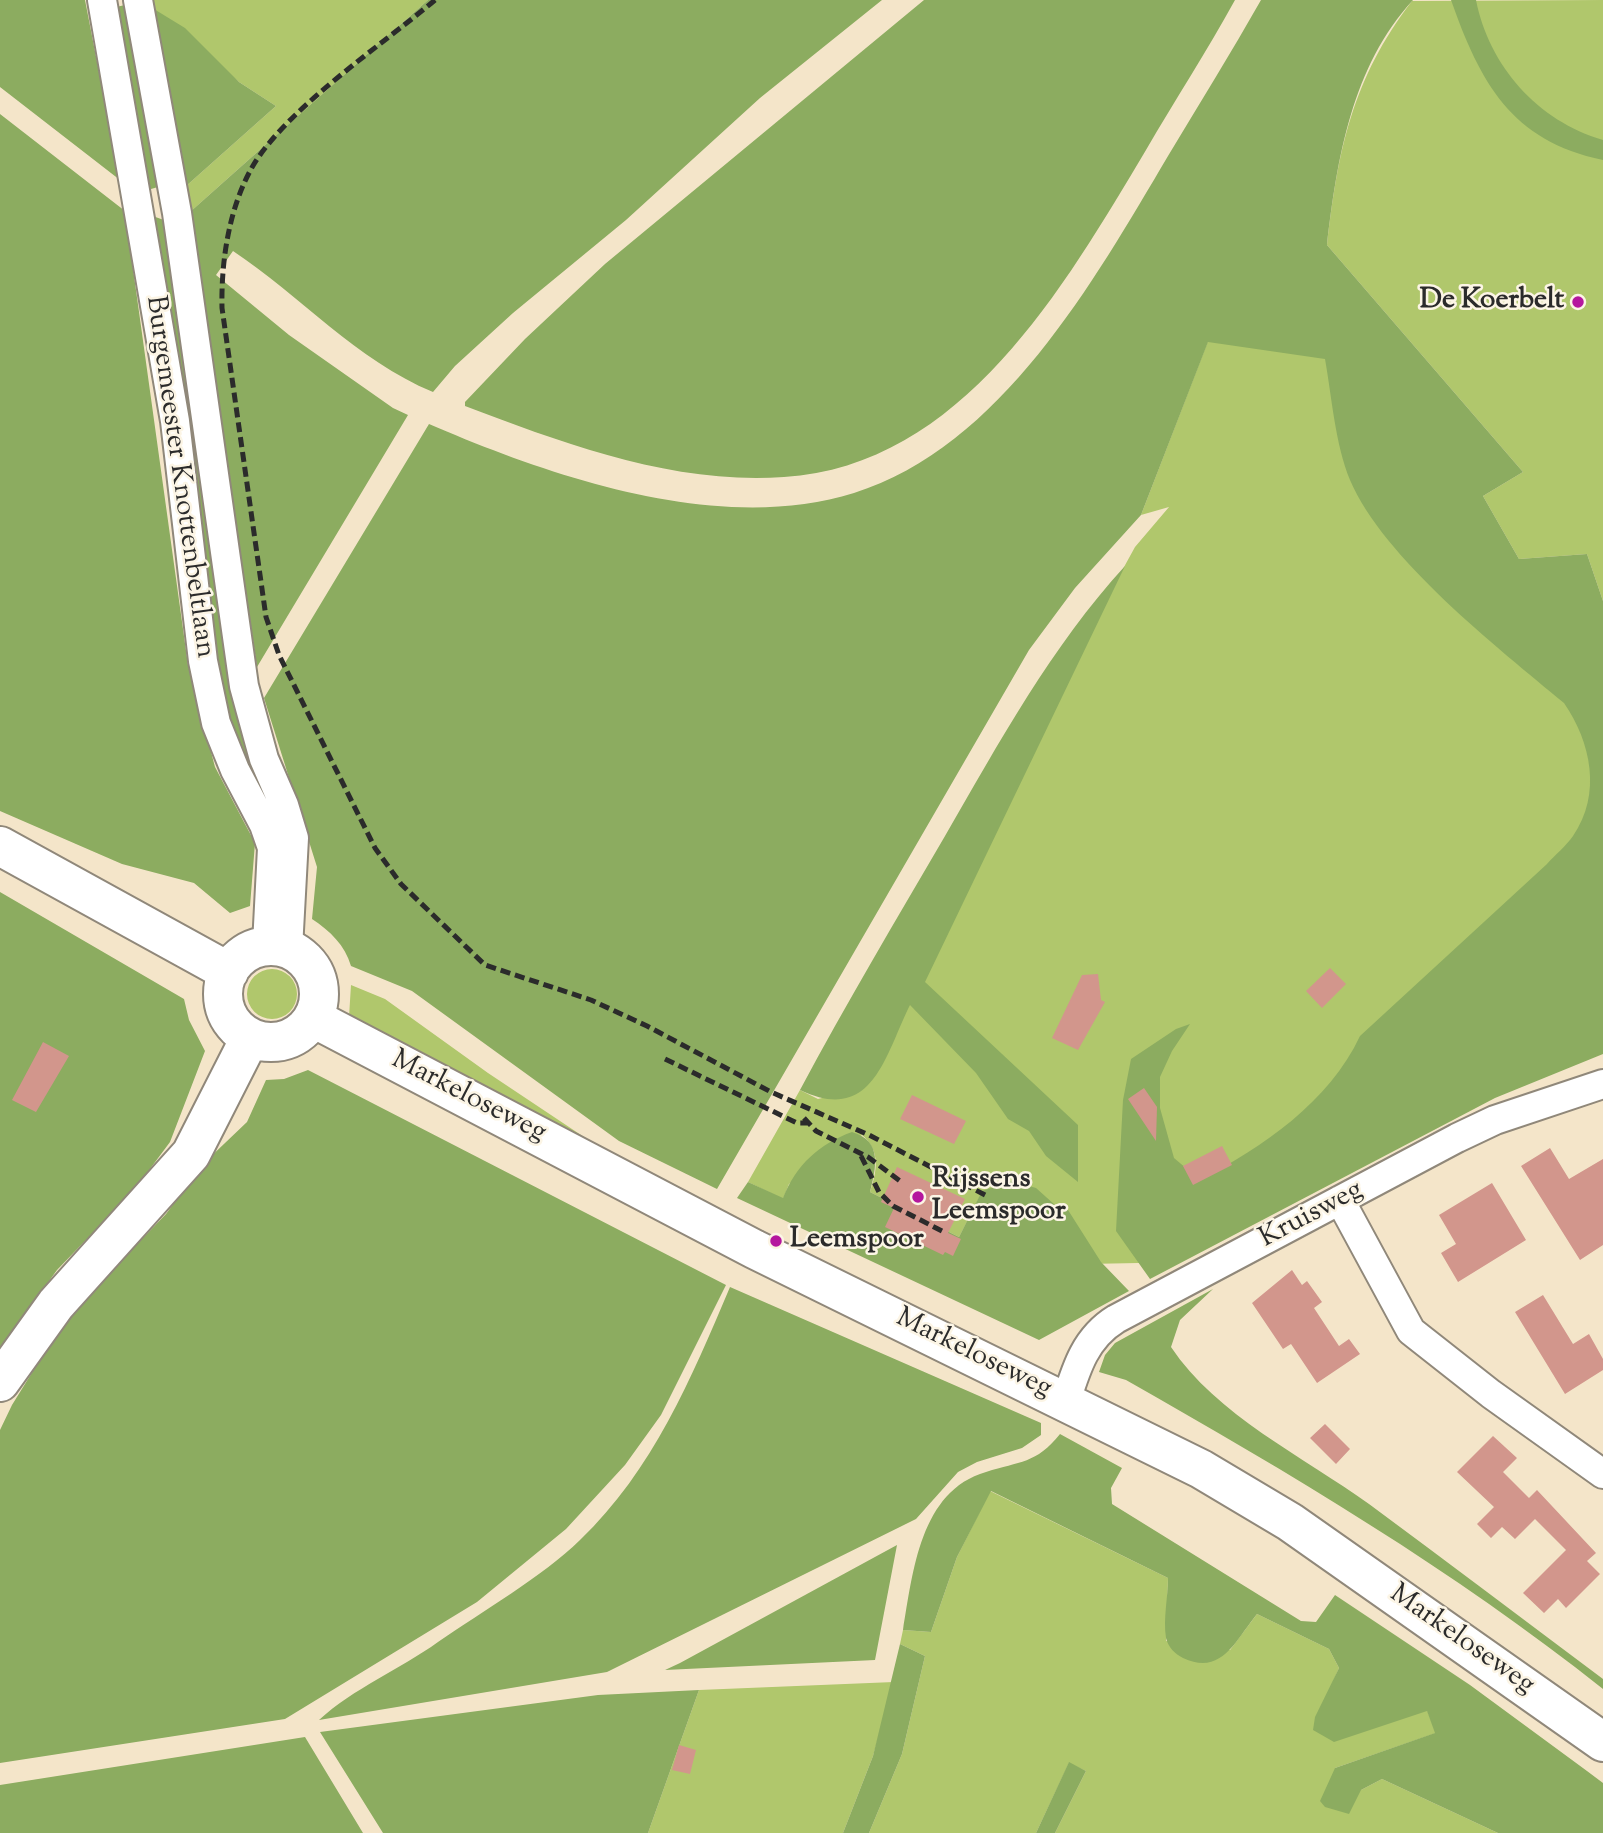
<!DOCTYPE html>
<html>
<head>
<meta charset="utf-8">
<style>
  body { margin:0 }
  canvas { display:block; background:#f4e5c9 }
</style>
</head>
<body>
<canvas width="1603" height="1833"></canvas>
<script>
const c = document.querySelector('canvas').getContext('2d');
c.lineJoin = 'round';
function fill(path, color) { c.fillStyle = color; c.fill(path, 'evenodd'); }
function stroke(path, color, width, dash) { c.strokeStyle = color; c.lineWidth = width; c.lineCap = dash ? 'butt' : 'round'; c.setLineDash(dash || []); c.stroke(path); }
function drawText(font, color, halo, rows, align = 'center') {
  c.font = font + ' "Sorts Mill Goudy",serif'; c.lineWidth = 5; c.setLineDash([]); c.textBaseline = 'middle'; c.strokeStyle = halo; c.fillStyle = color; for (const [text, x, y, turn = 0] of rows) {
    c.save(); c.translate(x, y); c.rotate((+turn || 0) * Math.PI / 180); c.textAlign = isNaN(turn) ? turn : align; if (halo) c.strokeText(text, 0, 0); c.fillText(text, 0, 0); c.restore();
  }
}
fill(new Path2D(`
  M 148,0 L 428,0 L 190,212 L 185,187 L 276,106 L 239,82 L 149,6 Z
  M 1603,0 L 1603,601 L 1587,554 L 1519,559 L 1483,496 L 1523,472 L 1327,245 C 1338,150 1352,79 1412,1 Z
  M 1222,339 L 1351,363 L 1603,700 L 1603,814 L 1545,1014 L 1139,1263 L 1086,1264 L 1004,1183 L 982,1192 L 959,1237 L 870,1192 C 877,1171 881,1151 862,1135 L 789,1184 L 783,1199 L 748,1182 L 800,1090 L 818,1099 L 834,1095 L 1135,547 L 1169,507 L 1141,515 L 1208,341 Z
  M247 994a25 25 0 1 1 50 0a25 25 0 1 1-50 0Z
  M 351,985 L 385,999 L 488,1073 L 605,1151 L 349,1017 Z
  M 990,1491 L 1168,1578 L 1166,1641 L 1230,1650 L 1257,1614 L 1329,1649 L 1339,1668 L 1332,1684 L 1427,1710 L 1436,1733 L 1335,1768 L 1361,1790 L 1382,1779 L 1498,1833 L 1055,1833 L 1086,1771 L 1069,1763 L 1036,1833 L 869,1833 L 902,1754 L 925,1656 L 900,1644 L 903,1630 L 931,1632 L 957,1557 Z
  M 894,1682 L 873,1756 L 843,1833 L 648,1833 L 699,1690 Z`), '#b0c76c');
fill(new Path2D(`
  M 0,0 L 85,0 L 120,180 L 0,87 Z
  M 428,0 L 882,0 L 760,98 L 626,220 L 513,313 L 455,366 L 433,392 C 356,360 301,296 233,251 L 216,275 L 289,335 L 393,408 L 408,415 L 257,667 L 190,212 Z
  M 924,0 L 1235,0 C 1207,51 1175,100 1146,150 C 1064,287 962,466 784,477 C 675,485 565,444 465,406 L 465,402 L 525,339 L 605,264 Z
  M 1261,0 L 1413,0 C 1352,66 1337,159 1327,245 L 1523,472 L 1483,496 L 1519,559 L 1587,554 L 1603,601 L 1603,1054 L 1495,1098 L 1150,1279 L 1116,1231 L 1123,1100 L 1131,1059 L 1176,1029 L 1190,1024 L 1172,1051 L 1160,1077 L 1160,1108 L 1174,1158 L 1200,1180 C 1263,1147 1329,1102 1360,1036 L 1547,864 C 1555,855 1566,846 1573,836 C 1602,794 1591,742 1564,703 C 1498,648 1383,558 1350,480 C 1335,443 1332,398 1325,359 L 1208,342 L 1141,515 L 1075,588 L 1029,650 L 717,1189 L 619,1141 L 412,991 L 351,966 C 345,945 330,931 312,919 L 317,867 L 264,698 L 429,424 C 552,477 720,535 854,493 C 1001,447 1094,281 1168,156 C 1199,104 1231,53 1261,0 Z
  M 1451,0 L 1476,0 C 1489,66 1538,121 1603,140 L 1603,160 C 1511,141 1480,82 1451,0 Z
  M 129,4 L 165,185 L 144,191 L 108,9 Z
  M 149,6 L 185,28 L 239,82 L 276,106 L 185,187 Z
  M 0,114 L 125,211 L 188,665 L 215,767 L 255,843 L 250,906 L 230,913 L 194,883 L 122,864 L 0,811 Z
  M 150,215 L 172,223 L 281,836 L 220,709 Z
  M 1125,566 L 925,982 L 1078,1125 L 1078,1182 L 1046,1156 L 1029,1131 L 1008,1119 L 976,1073 L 910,1005 C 885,1055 873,1125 800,1090 C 846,1004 896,920 945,836 C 1000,741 1051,647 1125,566 Z
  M 0,892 L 184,999 L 189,1020 L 205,1051 L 170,1142 L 135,1189 L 57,1270 L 0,1349 Z
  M 308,1070 L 726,1285 L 661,1415 L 625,1465 L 566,1529 L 477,1602 L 285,1719 L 0,1763 L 0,1430 L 12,1405 L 46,1350 L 87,1296 L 166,1214 L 203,1164 L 247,1122 L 266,1080 L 284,1079 Z
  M 852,1132 C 883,1141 876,1168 870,1192 L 959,1237 L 982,1191 L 1011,1181 L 1036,1188 L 1055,1205 L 1068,1210 L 1101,1262 L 1129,1291 L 1039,1340 L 737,1198 L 748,1182 L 783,1198 C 796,1165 819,1144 852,1132 Z
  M 730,1287 L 1041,1423 L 1041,1435 L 1022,1448 L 977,1462 L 958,1472 L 916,1519 L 607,1672 L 319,1720 C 354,1688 399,1670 438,1642 C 483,1611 542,1577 580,1540 C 653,1470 691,1379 730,1287 Z
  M 1213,1289 L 1180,1320 L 1171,1347 C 1216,1415 1304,1457 1369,1504 C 1448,1562 1525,1621 1603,1679 L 1603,1689 C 1455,1571 1290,1473 1126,1380 L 1099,1372 L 1105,1355 L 1115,1343 Z
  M 1060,1434 L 1122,1468 L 1111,1488 L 1112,1504 L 1301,1621 L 1316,1622 L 1335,1595 L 1470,1685 L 1587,1771 L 1603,1783 L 1603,1833 L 1498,1833 L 1382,1779 L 1361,1790 L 1349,1814 L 1325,1807 L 1320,1801 L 1335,1768 L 1435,1733 L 1427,1711 L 1334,1742 L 1313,1730 L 1315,1717 L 1339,1668 L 1329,1649 L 1257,1614 C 1235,1641 1222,1676 1183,1658 C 1175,1654 1168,1647 1166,1638 C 1163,1618 1168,1598 1168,1578 L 991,1491 L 957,1557 L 931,1632 L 903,1630 C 913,1572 920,1491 986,1472 C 1020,1461 1036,1464 1060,1434 Z
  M 897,1545 L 875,1660 L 665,1670 L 680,1663 Z
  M 900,1644 L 925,1656 L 902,1754 L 869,1833 L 843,1833 L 873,1756 Z
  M 699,1690 L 648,1833 L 383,1833 L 320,1732 L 598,1695 Z
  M 305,1737 L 363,1833 L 0,1833 L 0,1785 Z
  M 1069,1762 L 1086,1771 L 1055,1833 L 1036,1833 Z`), '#8cac60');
fill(new Path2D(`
  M 1330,968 L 1346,984 L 1322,1008 L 1306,991 Z
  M 1098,974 L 1101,1000 L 1105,1002 L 1078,1050 L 1052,1038 L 1082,975 Z
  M 43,1042 L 69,1056 L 36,1112 L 12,1100 Z
  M 1144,1088 L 1157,1107 L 1156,1141 L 1128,1099 Z
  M 912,1095 L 966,1121 L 954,1144 L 900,1119 Z
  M 1222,1146 L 1232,1165 L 1193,1185 L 1183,1166 Z
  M 1550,1148 L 1569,1179 L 1603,1159 L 1603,1245 L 1580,1260 L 1521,1166 Z
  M 897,1167 L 965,1199 L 948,1233 L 961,1239 L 953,1256 L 945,1252 L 943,1255 L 885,1227 L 894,1208 L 881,1202 Z
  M 1492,1183 L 1526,1240 L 1458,1282 L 1441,1253 L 1456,1244 L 1439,1215 Z
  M 1292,1270 L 1302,1285 L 1307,1281 L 1322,1302 L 1314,1308 L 1339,1346 L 1349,1339 L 1360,1354 L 1317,1383 L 1291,1344 L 1283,1349 L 1252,1303 Z
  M 1543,1295 L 1573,1344 L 1589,1334 L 1603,1359 L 1603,1370 L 1565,1394 L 1515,1312 Z
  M 1325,1424 L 1350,1449 L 1336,1464 L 1310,1438 Z
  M 1493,1436 L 1517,1458 L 1503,1472 L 1529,1498 L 1537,1490 L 1596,1553 L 1587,1561 L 1600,1574 L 1566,1608 L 1558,1599 L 1544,1613 L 1523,1593 L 1566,1550 L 1535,1519 L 1515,1539 L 1502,1527 L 1491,1538 L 1477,1524 L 1494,1507 L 1457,1472 Z
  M 679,1745 L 696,1750 L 690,1774 L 672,1770 Z`), '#d2968c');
const street = new Path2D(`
  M 102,0 L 175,421 L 203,661 L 216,723 L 235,770 L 264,825 L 272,848 L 267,945
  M 138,0 L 177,213 L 244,686 L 264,759 L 284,805 L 294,838 L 288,949
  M 1340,1200 L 1411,1331 L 1491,1394 L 1603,1474
  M 1066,1401 C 1076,1369 1085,1338 1116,1319 L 1457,1138 L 1495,1120 L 1603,1084`);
const secondary = new Path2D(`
  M 0,846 L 229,972
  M223 994a48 48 0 1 1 96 0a48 48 0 1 1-96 0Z
  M 313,1018 L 754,1249 L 1201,1469 L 1290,1522 L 1603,1742
  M 0,1382 L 56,1304 L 191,1154 L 250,1038`);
stroke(street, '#90887a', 32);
stroke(secondary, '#90887a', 42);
stroke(street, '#fff', 28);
stroke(secondary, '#fff', 38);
stroke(new Path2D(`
  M 435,0 C 382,45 289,107 254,164 C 229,206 221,261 222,308 L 266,617 L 279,655 L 375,848 L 401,884 L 485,965 L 591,1000 L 647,1026 L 771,1092 L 869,1135 L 989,1197
  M 665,1059 L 797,1123 L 809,1123
  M 804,1118 L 816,1131 L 868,1157 L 900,1181
  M 861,1156 L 879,1192 L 893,1206 L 946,1233`), '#2b2b2b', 5, [10, 5]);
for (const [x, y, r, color] of [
  [1578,302,7,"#b5179e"],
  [918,1197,7,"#b5179e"],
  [776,1241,7,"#b5179e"]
]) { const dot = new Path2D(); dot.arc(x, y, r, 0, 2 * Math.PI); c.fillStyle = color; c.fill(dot); stroke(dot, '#fcf5e5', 2.5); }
drawText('bold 28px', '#2b2b2b', '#fcf5e5', [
  ["De Koerbelt",1564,302,"right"],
  ["Rijssens",932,1181],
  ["Leemspoor",932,1213],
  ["Leemspoor",790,1241]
], 'left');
drawText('28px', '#2b2b2b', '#fcf5e5', [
  ["Burgemeester Knottenbeltlaan",178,477,82],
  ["Markeloseweg",468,1098,27],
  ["Kruisweg",1312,1216,-28],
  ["Markeloseweg",973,1355,26],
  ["Markeloseweg",1461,1641,35]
]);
</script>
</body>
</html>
